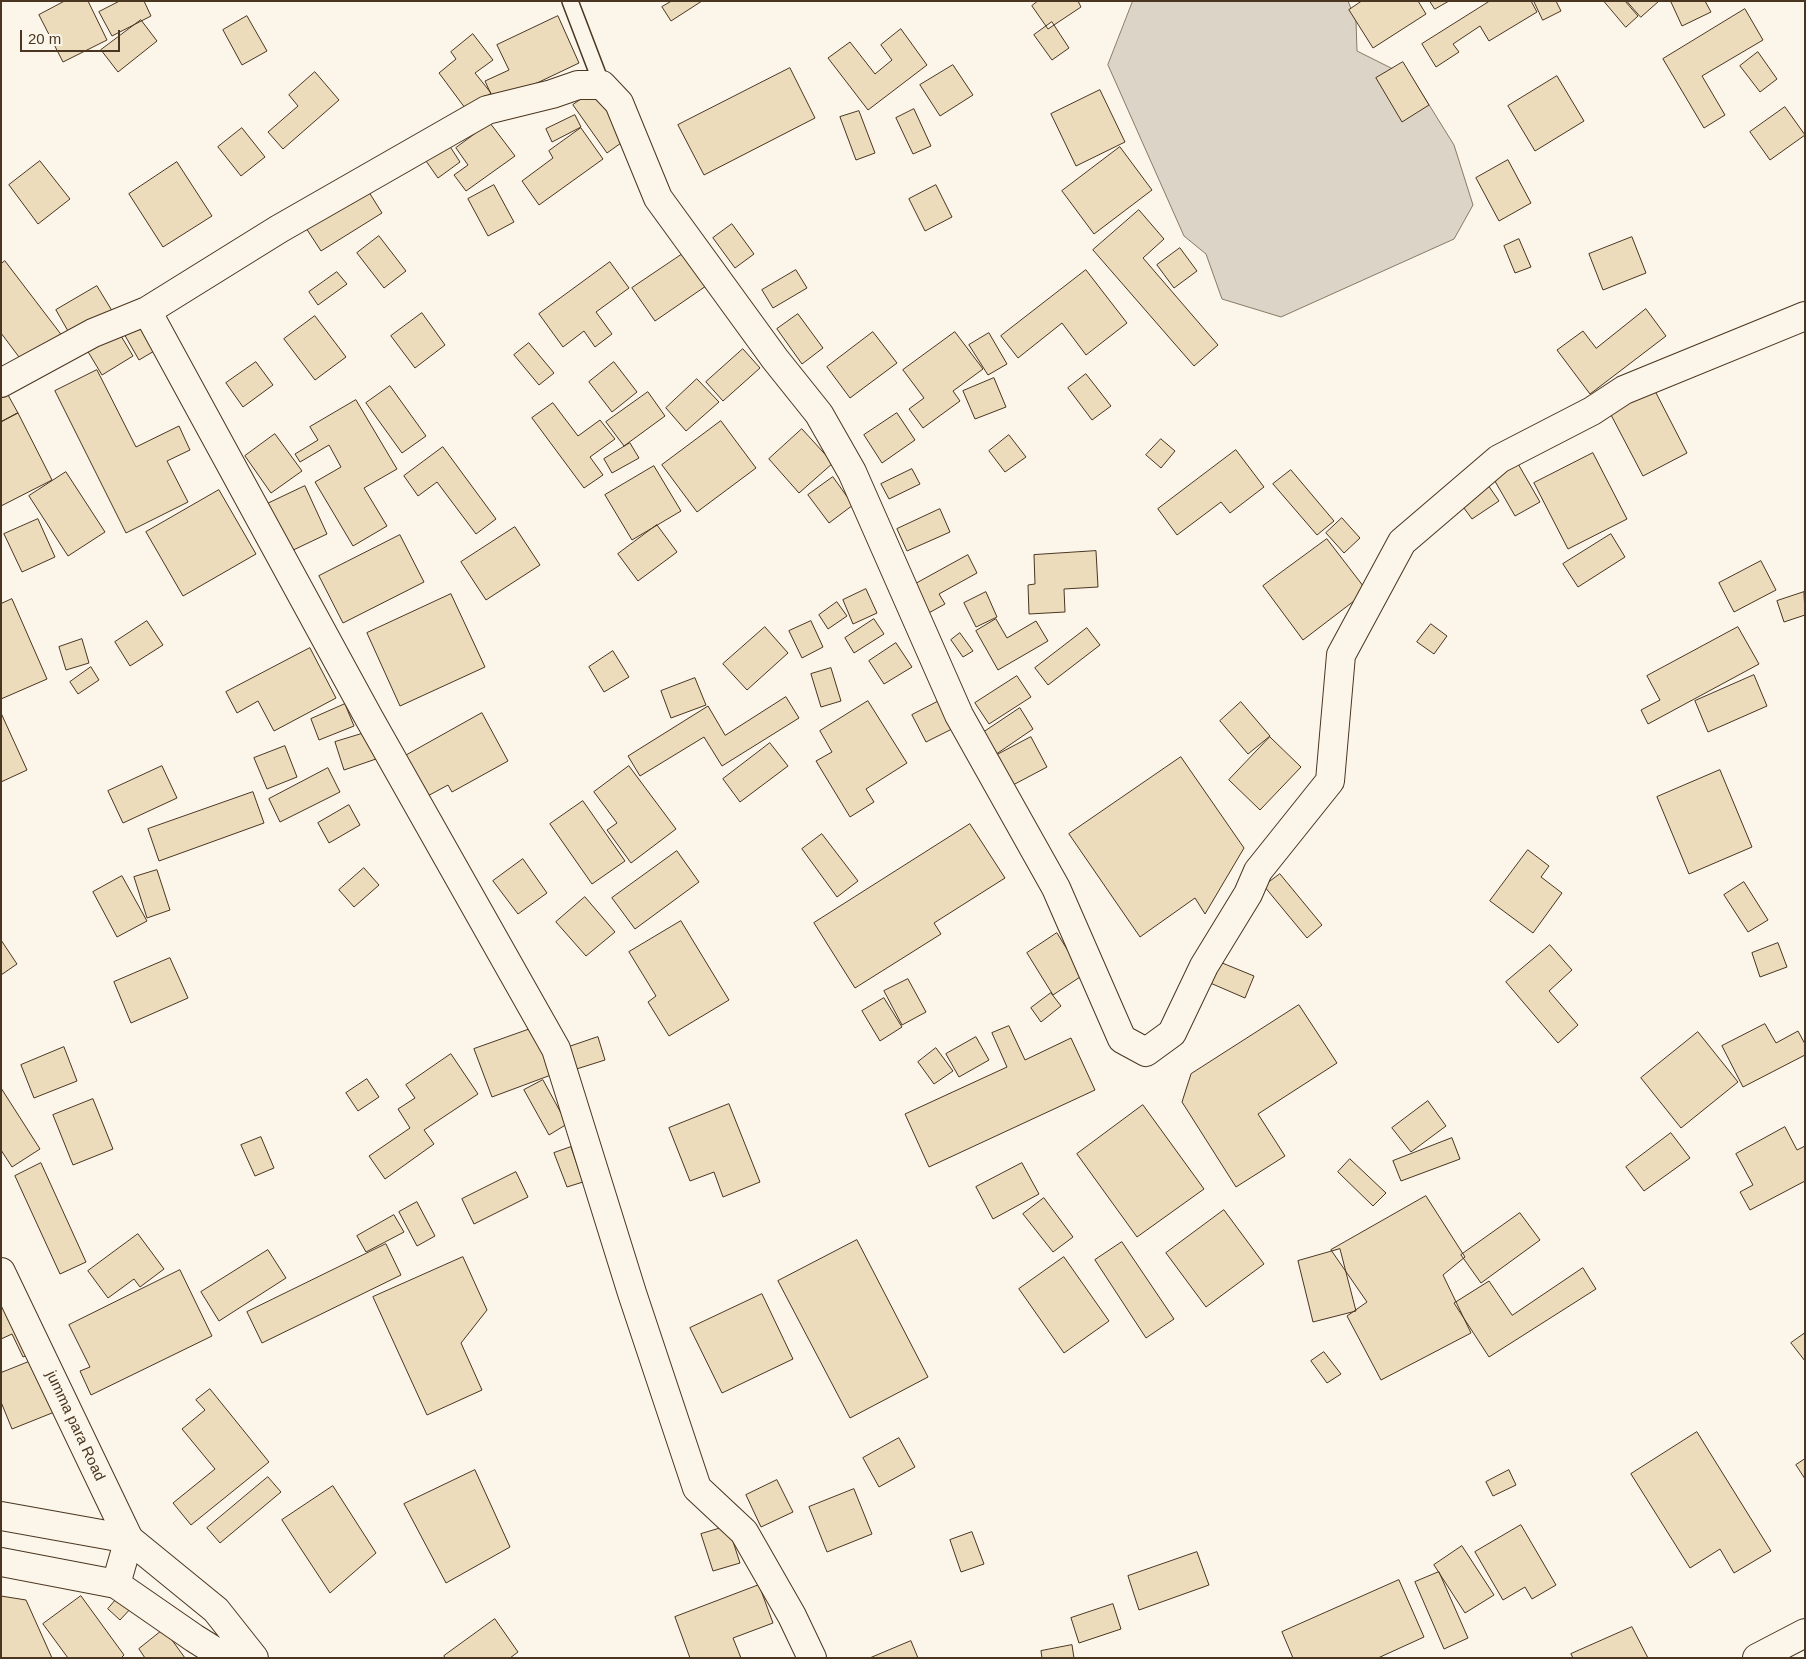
<!DOCTYPE html>
<html>
<head>
<meta charset="utf-8">
<style>
  body { margin:0 }
  #map { position:relative; width:1806px; height:1659px; overflow:hidden; background:#fbf6e9; font-family:Helvetica,sans-serif }
  canvas { display:block }
  .frame { position:absolute; inset:0; border:2px solid #4a3520; pointer-events:none }
  .scale { position:absolute; left:20px; top:30px; width:100px; height:22px; box-sizing:border-box; border:2px solid #4a3520; border-top:0; padding-left:6px; font-size:15px; line-height:18px; white-space:nowrap; color:#4a3520; -webkit-text-stroke:4px #fbf6e9; paint-order:stroke }
</style>
</head>
<body>
<div id="map">
<canvas width="1806" height="1659"></canvas>
<div class="frame"></div>
<div class="scale">20 m</div>
</div>
<script>
const c = document.querySelector('canvas').getContext('2d');
c.lineJoin = 'round';
function fill(path, color) { c.fillStyle = color; c.fill(path, 'evenodd'); }
function stroke(path, color, width, dash) { c.strokeStyle = color; c.lineWidth = width; c.lineCap = dash ? 'butt' : 'round'; c.setLineDash(dash || []); c.stroke(path); }
function drawText(font, color, halo, rows, align = 'center') {
  c.font = font + ' Helvetica,sans-serif'; c.lineWidth = 4; c.setLineDash([]); c.textBaseline = 'middle'; c.strokeStyle = halo; c.fillStyle = color; for (const [text, x, y, turn = 0] of rows) {
    c.save(); c.translate(x, y); c.rotate((+turn || 0) * Math.PI / 180); c.textAlign = isNaN(turn) ? turn : align; if (halo) c.strokeText(text, 0, 0); c.fillText(text, 0, 0); c.restore();
  }
}
const water = new Path2D(`
  M 1133,1 L 1348,1 L 1356,21 L 1357,51 L 1413,79 L 1454,145 L 1473,205 L 1454,239 L 1281,317 L 1222,299 L 1206,254 L 1184,236 L 1108,65 Z`);
fill(water, '#dcd4c6');
stroke(water, '#887966', 1);
const building = new Path2D(`
  M 65,1 L 88,1 L 107,40 L 63,62 L 39,15 Z
  M 120,1 L 144,1 L 151,16 L 112,36 L 99,12 Z
  M 672,1 L 702,1 L 671,21 L 662,7 Z
  M 1038,1 L 1078,1 L 1081,7 L 1048,29 L 1032,6 Z
  M 1362,1 L 1418,1 L 1426,14 L 1373,48 L 1349,10 Z
  M 1430,1 L 1449,1 L 1435,9 Z
  M 1490,1 L 1531,1 L 1537,12 L 1489,41 L 1480,26 L 1453,44 L 1459,52 L 1436,67 L 1422,44 Z
  M 1534,1 L 1556,1 L 1561,11 L 1543,20 Z
  M 1604,1 L 1625,1 L 1638,16 L 1626,27 Z
  M 1627,1 L 1659,1 L 1641,17 Z
  M 1672,1 L 1705,1 L 1711,12 L 1682,26 L 1671,2 Z
  M 1745,9 L 1763,40 L 1702,76 L 1725,115 L 1704,128 L 1663,59 Z
  M 247,16 L 267,51 L 242,65 L 223,30 Z
  M 558,16 L 579,63 L 495,103 L 485,81 L 509,70 L 497,45 Z
  M 141,20 L 157,41 L 118,72 L 101,50 Z
  M 1052,22 L 1069,48 L 1052,60 L 1034,35 Z
  M 901,29 L 927,65 L 868,110 L 828,58 L 850,42 L 875,74 L 892,60 L 881,45 Z
  M 473,34 L 493,60 L 475,73 L 491,93 L 468,112 L 439,73 L 456,59 L 451,52 Z
  M 1758,52 L 1777,79 L 1760,92 L 1740,66 Z
  M 1403,62 L 1429,105 L 1402,122 L 1376,78 Z
  M 953,65 L 973,95 L 940,116 L 920,85 Z
  M 790,68 L 815,118 L 704,175 L 678,125 Z
  M 315,72 L 339,100 L 283,149 L 268,132 L 298,106 L 289,95 Z
  M 1557,76 L 1584,121 L 1535,151 L 1508,106 Z
  M 594,90 L 628,138 L 607,153 L 573,105 Z
  M 1100,90 L 1125,142 L 1076,166 L 1051,114 Z
  M 1785,107 L 1805,135 L 1770,160 L 1750,132 Z
  M 914,109 L 931,146 L 913,154 L 896,118 Z
  M 859,111 L 875,153 L 856,160 L 840,117 Z
  M 575,115 L 581,127 L 552,142 L 546,129 Z
  M 490,123 L 515,156 L 466,191 L 454,175 L 468,165 L 456,148 Z
  M 242,128 L 265,157 L 241,176 L 218,147 Z
  M 581,128 L 603,159 L 539,205 L 522,181 L 553,158 L 549,151 Z
  M 449,145 L 460,162 L 438,178 L 426,161 Z
  M 1120,147 L 1152,190 L 1094,234 L 1062,191 Z
  M 1508,160 L 1531,203 L 1499,221 L 1476,178 Z
  M 40,161 L 70,199 L 38,224 L 9,185 Z
  M 177,162 L 212,216 L 163,247 L 129,194 Z
  M 494,185 L 514,222 L 488,236 L 468,199 Z
  M 936,185 L 952,217 L 925,231 L 909,199 Z
  M 367,189 L 382,213 L 321,251 L 306,228 Z
  M 1139,210 L 1164,239 L 1143,258 L 1218,345 L 1194,366 L 1093,250 Z
  M 732,224 L 754,254 L 735,268 L 713,238 Z
  M 379,236 L 406,271 L 384,288 L 357,253 Z
  M 1632,237 L 1646,273 L 1603,290 L 1589,254 Z
  M 1519,239 L 1531,267 L 1515,273 L 1504,246 Z
  M 1180,248 L 1197,271 L 1174,288 L 1157,265 Z
  M 684,253 L 706,286 L 655,321 L 632,288 Z
  M 5,261 L 63,337 L 25,365 L 1,333 L 1,264 Z
  M 610,262 L 629,288 L 596,312 L 612,334 L 595,347 L 584,331 L 563,347 L 539,314 Z
  M 796,270 L 807,288 L 773,308 L 762,290 Z
  M 1086,270 L 1127,323 L 1086,355 L 1062,323 L 1018,358 L 1001,336 Z
  M 337,272 L 347,284 L 318,305 L 309,292 Z
  M 97,286 L 114,314 L 72,338 L 56,310 Z
  M 1646,309 L 1666,336 L 1590,394 L 1557,350 L 1583,331 L 1596,348 Z
  M 422,313 L 445,345 L 415,368 L 391,336 Z
  M 798,314 L 823,348 L 802,364 L 777,329 Z
  M 315,316 L 346,357 L 315,380 L 284,339 Z
  M 144,319 L 161,347 L 139,360 L 123,332 Z
  M 118,331 L 133,356 L 102,375 L 87,350 Z
  M 873,332 L 897,363 L 850,398 L 827,367 Z
  M 955,332 L 983,369 L 953,391 L 960,401 L 923,428 L 909,409 L 924,398 L 903,370 Z
  M 989,333 L 1007,364 L 988,375 L 969,345 Z
  M 529,343 L 554,373 L 539,385 L 514,355 Z
  M 743,349 L 760,368 L 723,401 L 706,382 Z
  M 256,362 L 273,385 L 243,407 L 226,383 Z
  M 614,362 L 637,392 L 612,412 L 589,382 Z
  M 97,370 L 136,447 L 179,426 L 190,450 L 167,461 L 188,502 L 126,533 L 55,391 Z
  M 1086,374 L 1111,406 L 1092,420 L 1068,388 Z
  M 994,378 L 1006,407 L 975,419 L 963,391 Z
  M 697,379 L 719,402 L 686,431 L 666,408 Z
  M 390,386 L 426,436 L 402,453 L 366,403 Z
  M 1654,389 L 1687,453 L 1643,476 L 1610,413 Z
  M 648,392 L 665,416 L 624,446 L 606,422 Z
  M 8,395 L 18,413 L 1,422 L 1,398 Z
  M 356,400 L 397,469 L 364,488 L 387,526 L 353,546 L 315,482 L 341,467 L 329,445 L 300,462 L 295,454 L 318,440 L 310,427 Z
  M 553,403 L 578,436 L 600,420 L 615,439 L 590,457 L 603,475 L 584,488 L 532,418 Z
  M 18,413 L 52,480 L 1,506 L 1,422 Z
  M 897,413 L 915,440 L 882,463 L 864,435 Z
  M 721,421 L 756,468 L 697,512 L 662,465 Z
  M 802,429 L 833,463 L 799,493 L 769,459 Z
  M 275,434 L 302,471 L 271,493 L 245,456 Z
  M 1009,435 L 1026,457 L 1005,472 L 989,451 Z
  M 1161,439 L 1175,451 L 1161,468 L 1146,455 Z
  M 630,443 L 639,458 L 612,473 L 604,459 Z
  M 443,447 L 496,519 L 476,534 L 437,482 L 418,496 L 404,476 Z
  M 1236,450 L 1264,487 L 1230,513 L 1221,502 L 1177,535 L 1158,509 Z
  M 1593,453 L 1627,519 L 1568,549 L 1534,483 Z
  M 1517,462 L 1540,502 L 1515,516 L 1492,476 Z
  M 654,466 L 681,511 L 632,540 L 605,495 Z
  M 912,469 L 920,484 L 889,499 L 881,484 Z
  M 1291,470 L 1334,521 L 1317,535 L 1273,484 Z
  M 66,472 L 105,532 L 68,556 L 29,496 Z
  M 833,477 L 853,505 L 829,523 L 808,495 Z
  M 1488,485 L 1499,501 L 1472,519 L 1461,504 Z
  M 305,486 L 327,534 L 287,553 L 265,505 Z
  M 219,490 L 256,554 L 183,596 L 146,532 Z
  M 940,509 L 950,532 L 907,551 L 897,529 Z
  M 1342,518 L 1360,538 L 1344,553 L 1326,533 Z
  M 38,519 L 55,557 L 22,572 L 4,534 Z
  M 657,525 L 677,552 L 638,581 L 618,554 Z
  M 515,527 L 540,565 L 486,600 L 461,562 Z
  M 1611,534 L 1625,557 L 1578,587 L 1563,564 Z
  M 400,535 L 424,582 L 343,623 L 319,576 Z
  M 1327,539 L 1367,591 L 1303,640 L 1263,586 Z
  M 1096,551 L 1098,587 L 1064,589 L 1065,612 L 1029,614 L 1028,585 L 1035,584 L 1034,555 Z
  M 968,555 L 977,573 L 939,594 L 945,604 L 925,615 L 910,587 Z
  M 1761,561 L 1776,590 L 1734,612 L 1719,583 Z
  M 866,589 L 877,613 L 853,624 L 843,600 Z
  M 986,592 L 997,617 L 976,627 L 964,603 Z
  M 1804,592 L 1805,615 L 1784,622 L 1777,601 Z
  M 451,594 L 485,667 L 400,706 L 367,633 Z
  M 12,599 L 47,679 L 1,699 L 1,604 Z
  M 837,602 L 847,616 L 828,629 L 819,615 Z
  M 874,619 L 884,634 L 854,653 L 845,638 Z
  M 996,619 L 1007,638 L 1036,621 L 1048,641 L 998,670 L 976,631 Z
  M 147,621 L 163,645 L 130,666 L 115,642 Z
  M 811,621 L 823,647 L 802,658 L 789,631 Z
  M 1431,624 L 1447,636 L 1434,654 L 1417,642 Z
  M 765,627 L 788,653 L 747,690 L 723,664 Z
  M 1738,627 L 1759,664 L 1648,724 L 1641,710 L 1660,700 L 1647,676 Z
  M 1087,628 L 1100,645 L 1048,685 L 1035,668 Z
  M 960,633 L 973,651 L 963,657 L 951,640 Z
  M 82,639 L 89,663 L 66,670 L 59,647 Z
  M 896,643 L 912,667 L 884,684 L 869,661 Z
  M 310,648 L 336,698 L 274,731 L 258,701 L 237,713 L 226,692 Z
  M 613,651 L 629,677 L 604,692 L 589,667 Z
  M 91,667 L 99,680 L 78,694 L 70,682 Z
  M 831,668 L 841,701 L 821,707 L 811,674 Z
  M 1754,675 L 1767,706 L 1708,732 L 1695,701 Z
  M 1017,676 L 1031,697 L 989,724 L 975,703 Z
  M 695,678 L 706,705 L 671,718 L 661,691 Z
  M 786,697 L 799,718 L 722,766 L 704,737 L 640,776 L 628,756 L 708,706 L 725,735 Z
  M 868,701 L 907,763 L 866,789 L 874,802 L 850,817 L 816,761 L 832,752 L 820,731 Z
  M 939,701 L 954,728 L 926,742 L 912,715 Z
  M 1241,702 L 1270,736 L 1248,754 L 1220,721 Z
  M 345,704 L 354,726 L 319,740 L 311,719 Z
  M 1020,708 L 1033,729 L 992,757 L 978,736 Z
  M 1,713 L 27,770 L 1,782 Z
  M 482,713 L 508,761 L 452,792 L 448,785 L 411,805 L 389,765 Z
  M 368,732 L 376,759 L 344,770 L 335,742 Z
  M 1031,737 L 1047,767 L 1013,785 L 997,755 Z
  M 1270,737 L 1301,767 L 1260,810 L 1229,780 Z
  M 770,743 L 788,766 L 740,802 L 723,779 Z
  M 285,746 L 297,777 L 267,789 L 254,758 Z
  M 1181,757 L 1244,848 L 1205,914 L 1195,898 L 1140,937 L 1069,834 Z
  M 162,766 L 177,798 L 123,823 L 108,791 Z
  M 629,766 L 676,829 L 631,863 L 607,830 L 617,823 L 594,792 Z
  M 328,768 L 340,792 L 280,822 L 269,799 Z
  M 1720,770 L 1752,847 L 1689,874 L 1657,797 Z
  M 253,792 L 264,823 L 159,861 L 148,829 Z
  M 583,801 L 625,861 L 592,884 L 550,824 Z
  M 349,805 L 360,825 L 329,843 L 318,823 Z
  M 970,824 L 1005,878 L 934,923 L 941,934 L 855,988 L 814,923 Z
  M 822,834 L 858,881 L 837,897 L 802,849 Z
  M 1528,850 L 1549,866 L 1541,877 L 1562,893 L 1533,933 L 1490,901 Z
  M 677,851 L 699,882 L 635,929 L 612,898 Z
  M 523,859 L 547,893 L 518,914 L 493,881 Z
  M 364,868 L 379,885 L 354,907 L 339,890 Z
  M 157,870 L 170,910 L 147,918 L 134,877 Z
  M 1280,874 L 1322,925 L 1307,938 L 1264,886 Z
  M 122,876 L 147,921 L 117,937 L 93,892 Z
  M 1744,882 L 1768,920 L 1748,932 L 1724,895 Z
  M 585,897 L 615,932 L 586,956 L 556,922 Z
  M 681,921 L 729,1000 L 669,1036 L 648,1002 L 656,996 L 629,952 Z
  M 1057,933 L 1083,975 L 1053,995 L 1027,953 Z
  M 1,940 L 17,964 L 1,975 Z
  M 1778,943 L 1787,967 L 1760,977 L 1752,953 Z
  M 1550,945 L 1572,970 L 1549,991 L 1578,1025 L 1558,1043 L 1506,982 Z
  M 170,958 L 188,998 L 131,1023 L 114,982 Z
  M 1210,958 L 1254,976 L 1245,998 L 1201,979 Z
  M 908,979 L 926,1012 L 902,1025 L 884,991 Z
  M 1051,993 L 1061,1006 L 1041,1022 L 1031,1008 Z
  M 884,998 L 902,1027 L 880,1041 L 862,1011 Z
  M 1299,1005 L 1337,1063 L 1258,1114 L 1285,1156 L 1236,1187 L 1182,1102 L 1191,1074 Z
  M 1765,1024 L 1776,1043 L 1798,1031 L 1805,1044 L 1805,1055 L 1743,1087 L 1722,1046 Z
  M 1009,1026 L 1025,1060 L 1071,1038 L 1095,1090 L 929,1167 L 905,1114 L 1007,1067 L 992,1033 Z
  M 533,1028 L 551,1075 L 492,1097 L 474,1049 Z
  M 1698,1032 L 1738,1082 L 1681,1128 L 1641,1078 Z
  M 598,1037 L 605,1060 L 567,1072 L 560,1050 Z
  M 976,1037 L 989,1060 L 959,1077 L 946,1054 Z
  M 64,1047 L 77,1081 L 34,1098 L 21,1065 Z
  M 936,1048 L 953,1071 L 934,1084 L 918,1062 Z
  M 451,1054 L 478,1094 L 424,1130 L 434,1144 L 385,1179 L 369,1156 L 410,1128 L 398,1109 L 415,1098 L 406,1085 Z
  M 367,1079 L 379,1097 L 358,1111 L 346,1093 Z
  M 543,1080 L 567,1124 L 549,1135 L 524,1090 Z
  M 1,1088 L 40,1149 L 12,1167 L 1,1150 Z
  M 93,1099 L 113,1149 L 73,1165 L 53,1115 Z
  M 1428,1101 L 1446,1126 L 1411,1152 L 1392,1128 Z
  M 729,1104 L 760,1182 L 723,1197 L 714,1172 L 690,1181 L 669,1128 Z
  M 1143,1105 L 1204,1189 L 1137,1237 L 1077,1154 Z
  M 1785,1127 L 1797,1150 L 1805,1146 L 1805,1181 L 1750,1210 L 1740,1192 L 1753,1185 L 1736,1154 Z
  M 1671,1133 L 1690,1158 L 1644,1191 L 1626,1167 Z
  M 261,1137 L 274,1168 L 255,1176 L 241,1145 Z
  M 1452,1138 L 1460,1159 L 1401,1181 L 1393,1161 Z
  M 571,1147 L 583,1182 L 567,1187 L 554,1153 Z
  M 1350,1159 L 1386,1193 L 1373,1206 L 1338,1172 Z
  M 41,1163 L 86,1262 L 60,1274 L 15,1176 Z
  M 1022,1163 L 1039,1194 L 993,1219 L 976,1187 Z
  M 516,1172 L 528,1197 L 474,1224 L 462,1199 Z
  M 1426,1196 L 1465,1257 L 1443,1275 L 1471,1333 L 1381,1380 L 1347,1316 L 1367,1302 L 1331,1250 Z
  M 1044,1198 L 1073,1237 L 1053,1252 L 1023,1214 Z
  M 417,1202 L 435,1236 L 417,1246 L 399,1212 Z
  M 1224,1210 L 1264,1264 L 1206,1307 L 1166,1253 Z
  M 1520,1213 L 1540,1240 L 1481,1283 L 1461,1255 Z
  M 394,1215 L 404,1232 L 366,1252 L 357,1236 Z
  M 138,1234 L 164,1269 L 140,1287 L 134,1279 L 108,1298 L 88,1271 Z
  M 857,1240 L 928,1377 L 850,1418 L 778,1281 Z
  M 1122,1242 L 1174,1319 L 1146,1338 L 1095,1260 Z
  M 386,1244 L 401,1275 L 262,1343 L 247,1312 Z
  M 1340,1249 L 1356,1311 L 1313,1322 L 1298,1261 Z
  M 268,1250 L 286,1278 L 219,1321 L 201,1292 Z
  M 463,1257 L 487,1310 L 461,1343 L 482,1390 L 427,1415 L 373,1297 Z
  M 1064,1257 L 1109,1321 L 1064,1353 L 1019,1289 Z
  M 1583,1268 L 1596,1289 L 1489,1357 L 1454,1303 L 1489,1281 L 1512,1315 Z
  M 180,1270 L 212,1336 L 91,1395 L 80,1371 L 90,1367 L 69,1325 Z
  M 762,1294 L 793,1359 L 722,1393 L 690,1328 Z
  M 1,1304 L 35,1352 L 23,1357 L 12,1334 L 1,1339 Z
  M 1805,1333 L 1805,1361 L 1791,1343 Z
  M 1324,1352 L 1341,1374 L 1327,1383 L 1311,1361 Z
  M 46,1355 L 67,1407 L 12,1429 L 1,1402 L 1,1373 Z
  M 210,1389 L 269,1462 L 191,1525 L 173,1503 L 215,1469 L 182,1429 L 205,1410 L 196,1400 Z
  M 1697,1432 L 1771,1551 L 1734,1573 L 1720,1549 L 1690,1568 L 1631,1474 Z
  M 899,1438 L 915,1467 L 879,1487 L 863,1458 Z
  M 1805,1459 L 1805,1479 L 1796,1465 Z
  M 475,1470 L 510,1547 L 446,1583 L 404,1504 Z
  M 1509,1470 L 1516,1485 L 1493,1496 L 1486,1482 Z
  M 268,1477 L 281,1492 L 220,1543 L 207,1528 Z
  M 777,1480 L 793,1512 L 761,1527 L 746,1495 Z
  M 333,1486 L 376,1553 L 330,1593 L 282,1520 Z
  M 854,1489 L 872,1534 L 827,1552 L 809,1507 Z
  M 1521,1525 L 1556,1585 L 1532,1599 L 1525,1587 L 1503,1600 L 1475,1552 Z
  M 728,1526 L 740,1563 L 713,1571 L 701,1534 Z
  M 972,1532 L 984,1564 L 961,1572 L 950,1540 Z
  M 1462,1546 L 1494,1595 L 1465,1613 L 1434,1565 Z
  M 1197,1552 L 1209,1585 L 1139,1610 L 1128,1576 Z
  M 1439,1572 L 1468,1638 L 1444,1649 L 1415,1582 Z
  M 1399,1580 L 1424,1637 L 1378,1658 L 1293,1658 L 1282,1632 Z
  M 759,1585 L 773,1623 L 733,1638 L 741,1658 L 690,1658 L 675,1617 Z
  M 120,1595 L 133,1606 L 120,1620 L 108,1609 Z
  M 1,1596 L 26,1600 L 52,1658 L 1,1658 Z
  M 81,1596 L 124,1655 L 121,1658 L 68,1658 L 43,1624 Z
  M 1113,1604 L 1121,1629 L 1079,1643 L 1071,1618 Z
  M 495,1619 L 518,1652 L 510,1658 L 445,1658 L 444,1656 Z
  M 1632,1627 L 1648,1658 L 1573,1658 L 1571,1654 Z
  M 164,1629 L 185,1658 L 145,1658 L 139,1649 Z
  M 911,1641 L 918,1658 L 870,1658 Z
  M 1072,1645 L 1074,1658 L 1042,1658 L 1041,1651 Z`);
fill(building, '#ecdcbc');
stroke(building, '#4a3520', 1);
const lane = new Path2D(`
  M 570,1 L 602,85`);
const street = new Path2D(`
  M 147,311 L 369,718 L 556,1049 L 632,1293 L 697,1488 L 744,1532 L 792,1616 L 812,1658
  M 1,383 L 93,333 L 147,311 L 279,229 L 487,110 L 552,94 L 578,85 L 602,85 L 619,103 L 658,198 L 775,359 L 819,414 L 852,472 L 959,715 L 1056,888 L 1122,1039 L 1146,1052 L 1172,1033 L 1204,966 L 1248,894 L 1258,871 L 1330,781 L 1341,655 L 1402,542 L 1499,459 L 1592,411 L 1624,390 L 1805,316
  M 1,1272 L 129,1539 L 116,1584`);
const secondary = new Path2D(`
  M 1757,1658 L 1805,1633`);
const highway = new Path2D(`
  M 1,1516 L 129,1539 L 216,1610 L 254,1658
  M 1,1562 L 116,1584 L 194,1638 L 226,1658`);
stroke(lane, '#4a3520', 18);
stroke(street, '#4a3520', 30);
stroke(secondary, '#4a3520', 30);
stroke(highway, '#4a3520', 30);
stroke(lane, '#fbf6e9', 15);
stroke(street, '#fbf6e9', 28);
stroke(secondary, '#fbf6e9', 28);
stroke(highway, '#fbf6e9', 28);
drawText('15px', '#4a3520', '#fbf6e9', [
  ["jumma para Road",75,1426,65]
]);
</script>
</body>
</html>
